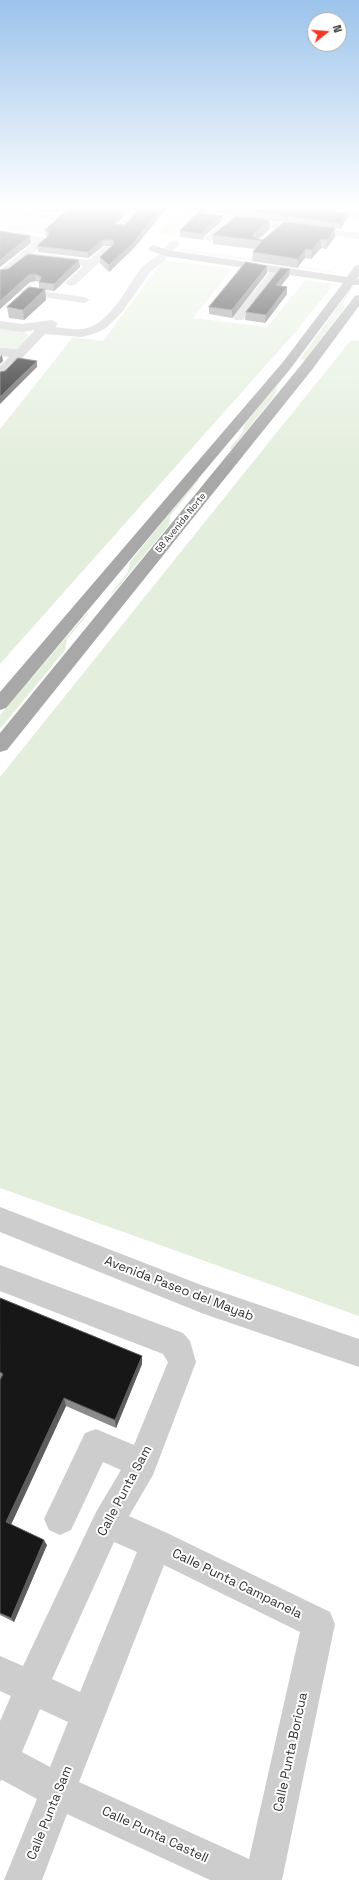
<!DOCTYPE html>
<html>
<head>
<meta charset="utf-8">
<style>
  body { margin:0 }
  #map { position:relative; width:359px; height:1880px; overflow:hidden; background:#fff; font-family:"Space Grotesk",sans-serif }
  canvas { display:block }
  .north { position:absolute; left:307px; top:12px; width:40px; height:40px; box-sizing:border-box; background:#fff; border:1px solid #acacac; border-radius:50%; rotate:73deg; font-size:11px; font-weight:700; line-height:16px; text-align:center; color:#303030 }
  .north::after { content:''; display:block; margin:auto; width:14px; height:18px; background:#f43624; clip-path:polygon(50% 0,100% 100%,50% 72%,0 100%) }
</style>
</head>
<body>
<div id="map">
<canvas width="359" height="1880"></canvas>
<div class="north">N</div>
</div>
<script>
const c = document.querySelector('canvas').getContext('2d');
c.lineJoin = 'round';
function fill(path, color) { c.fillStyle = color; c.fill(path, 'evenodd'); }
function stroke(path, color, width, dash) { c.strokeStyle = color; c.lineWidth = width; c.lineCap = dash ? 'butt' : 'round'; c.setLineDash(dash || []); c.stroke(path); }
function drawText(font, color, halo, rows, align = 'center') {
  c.font = font + ' "Space Grotesk",sans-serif'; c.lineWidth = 4; c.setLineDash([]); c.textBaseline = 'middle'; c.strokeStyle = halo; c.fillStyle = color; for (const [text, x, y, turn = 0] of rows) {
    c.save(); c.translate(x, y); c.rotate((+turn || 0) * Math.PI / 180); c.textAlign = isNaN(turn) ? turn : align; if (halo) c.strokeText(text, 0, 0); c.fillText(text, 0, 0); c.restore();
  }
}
fill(new Path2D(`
  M 178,207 L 197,207 L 174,236 L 158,233 Z
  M 0,214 L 147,236 L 136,249 L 0,228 Z
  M 180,249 L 185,249 L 332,271 L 337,273 L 183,252 Z
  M 164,260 L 232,269 L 193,318 L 267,327 L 305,280 L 334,284 L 297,330 L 0,664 L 0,429 L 73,337 L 103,341 Z
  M 352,287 L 353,287 L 344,302 L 345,307 L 305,360 L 300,359 Z
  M 0,327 L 25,331 L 28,336 C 18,349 17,352 0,349 Z
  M 351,340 L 359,341 L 359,1316 L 0,1188 L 0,777 Z
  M 288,370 L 289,371 L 277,386 L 275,395 L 232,449 L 229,449 L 243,432 L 245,423 Z
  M 197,479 L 199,480 L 170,516 L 169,525 L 113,593 L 111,593 L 128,572 L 130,562 Z
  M 87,613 L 88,614 L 67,639 L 65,650 L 0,729 L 0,715 Z`), '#e3eedc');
fill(new Path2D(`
  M 0,207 L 55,215 L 65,207 L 76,207 L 61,220 L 57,221 L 0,212 Z
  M 135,207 L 145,207 L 124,230 L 116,230 L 115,228 L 116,226 Z
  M 285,207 L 312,207 L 359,213 L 359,219 L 290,210 Z
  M 208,213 L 359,233 L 359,239 L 236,223 L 213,241 L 209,242 L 204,239 L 205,237 L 225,221 L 204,218 L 203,216 Z
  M 0,230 L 43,237 L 48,240 L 8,275 L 0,275 L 0,269 L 2,269 L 34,242 L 0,236 Z
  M 175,240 L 180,243 L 179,245 L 165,260 L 150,272 L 123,311 L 106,328 L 96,333 L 82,337 L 45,334 L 5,376 L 0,377 L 0,366 L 9,357 L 0,356 L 0,348 L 17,349 L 35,330 L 22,332 L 0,329 L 0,321 L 22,324 L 52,320 L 58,324 L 55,327 C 64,328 74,330 83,329 C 110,325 127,286 142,267 C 147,262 152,260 157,256 C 163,251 167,242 175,240 Z
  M 108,246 L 112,247 L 113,249 L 112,251 L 75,285 L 71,286 L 65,283 L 83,266 L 50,261 L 45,258 L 50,255 L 89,260 L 104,247 Z
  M 278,266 L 284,269 L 282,271 L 243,320 L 235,320 L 233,317 L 235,314 L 274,267 Z
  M 27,289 L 84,297 L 90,300 L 84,303 L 23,294 L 21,292 L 23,290 Z
  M 0,1207 L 204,1286 L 359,1339 L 359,1367 L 204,1314 L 0,1232 Z
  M 0,1265 L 183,1333 L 190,1341 L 196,1362 L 153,1475 L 129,1516 L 167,1533 L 330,1612 L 335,1624 L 282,1880 L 210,1880 L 67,1814 L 42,1880 L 4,1880 L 37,1799 L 2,1780 L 0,1781 L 0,1721 L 11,1696 L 0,1691 L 0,1656 L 23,1666 L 96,1512 L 121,1470 L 103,1462 L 71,1530 L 60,1535 L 49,1530 L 44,1519 L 85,1433 L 96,1429 L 134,1445 L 168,1362 L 163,1354 L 0,1291 ZM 114,1542 L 137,1552 L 80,1692 L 52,1679 ZM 164,1565 L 300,1632 L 249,1859 L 79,1782 ZM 40,1709 L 68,1722 L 50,1767 L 22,1752 Z`), '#cdcdcd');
fill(new Path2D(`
  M 153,245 L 167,250 L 347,277 L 355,266 L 359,265 L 359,276 L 357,278 L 359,279 L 359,285 L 353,285 L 291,368 L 6,708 L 0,710 L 0,692 L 283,362 L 343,283 L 165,256 L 149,250 L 148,248 Z
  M 359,295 L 359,306 L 311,371 L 7,750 L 0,752 L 0,733 L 301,365 L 355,296 Z`), '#a8a8a8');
fill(new Path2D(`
  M 11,207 L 63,207 L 55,213 Z
  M 71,207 L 134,207 L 115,225 L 125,225 L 141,207 L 301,207 L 347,219 L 340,229 L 208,212 L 205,213 L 221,222 L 204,236 L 203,240 L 180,237 L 180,231 L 199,211 L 168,207 L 132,250 L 109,272 L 100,263 L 100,257 L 111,246 L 103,246 L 88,258 L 38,252 L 37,246 L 47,237 L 46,236 L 45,230 Z
  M 322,207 L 347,207 L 345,210 Z
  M 270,220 L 270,229 L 258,240 L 260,240 L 335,228 L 335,237 L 326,249 L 321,248 L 311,259 L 305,258 L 297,268 L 252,261 L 253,252 L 255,249 L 213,244 L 213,235 Z
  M 80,267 L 54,291 L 45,290 L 46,300 L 24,320 L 9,318 L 7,307 L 39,288 L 39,282 L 36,281 L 30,282 L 0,309 L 0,270 Z
  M 267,273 L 232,318 L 209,314 L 209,307 Z
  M 289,276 L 281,286 L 287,287 L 287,294 L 265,323 L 245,320 L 246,312 Z
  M 0,1298 L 142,1356 L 142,1364 L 116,1428 L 66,1406 L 11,1524 L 47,1545 L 14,1622 L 0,1615 L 0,1380 L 1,1379 L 0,1379 Z`), '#8b8b8b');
fill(new Path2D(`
  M 54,207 L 63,207 L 55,213 Z
  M 127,207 L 134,207 L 115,225 L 115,231 L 115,219 Z
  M 163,207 L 168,207 L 132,250 L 109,272 L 109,265 Z
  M 206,207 L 208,207 L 208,212 L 202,215 L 202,209 Z
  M 348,213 L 347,219 L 340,229 L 341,223 Z
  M 222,216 L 221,222 L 204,236 L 203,240 L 204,230 Z
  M 270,220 L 270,229 L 257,240 L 253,240 L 253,235 Z
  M 335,228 L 335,237 L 326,249 L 327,240 Z
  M 30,236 L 31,243 L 0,267 L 0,260 Z
  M 321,239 L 321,248 L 311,259 L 312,250 Z
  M 103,240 L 103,246 L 88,258 L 88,252 Z
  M 306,249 L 305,258 L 297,268 L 298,259 Z
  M 79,260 L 80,267 L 54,291 L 54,284 Z
  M 267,266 L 267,273 L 232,318 L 232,310 Z
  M 290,269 L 289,276 L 275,292 L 276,285 Z
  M 35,274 L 36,281 L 30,282 L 0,309 L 0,301 L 29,275 Z
  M 287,287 L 287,294 L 265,323 L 266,315 Z
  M 45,289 L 46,300 L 24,320 L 23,310 Z
  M 2,355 L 3,361 L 0,364 L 0,357 Z
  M 37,361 L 37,367 L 0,404 L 0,397 Z
  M 142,1356 L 142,1364 L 116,1428 L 115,1420 Z
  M 64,1398 L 66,1406 L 10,1527 L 6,1522 Z
  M 44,1540 L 47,1545 L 14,1622 L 11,1618 Z`), '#5d5d5d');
const building = new Path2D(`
  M 71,207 L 127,207 L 115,219 L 114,224 L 125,225 L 141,207 L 163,207 L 132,244 L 109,265 L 100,257 L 114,244 L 113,240 L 103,240 L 88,252 L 37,246 L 48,236 L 49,233 L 45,230 Z
  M 203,207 L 206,207 L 202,209 L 203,213 L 222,216 L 204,230 L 203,234 L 180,231 Z
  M 219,207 L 301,207 L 348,213 L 341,223 Z
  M 237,216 L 270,220 L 253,235 L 254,237 L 260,240 L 264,239 L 284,222 L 335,228 L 327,240 L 321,239 L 312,250 L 306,249 L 298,259 L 253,252 L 262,241 L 213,235 Z
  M 0,231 L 30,236 L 0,260 Z
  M 28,254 L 79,260 L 54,284 L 39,282 L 41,279 L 41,277 L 35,274 L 29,275 L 0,301 L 0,270 L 8,269 Z
  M 246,262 L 267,266 L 232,310 L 209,307 Z
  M 281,268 L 290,269 L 276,285 L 287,287 L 266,315 L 246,312 Z
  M 29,287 L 45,289 L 23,310 L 7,307 Z
  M 18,358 L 37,361 L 0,397 L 0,372 L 5,371 Z
  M 0,1298 L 142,1356 L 115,1420 L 64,1398 L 6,1522 L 44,1540 L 11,1618 L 0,1613 L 0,1380 L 3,1374 L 0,1372 Z`);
fill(building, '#171717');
stroke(building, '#5d5d5d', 1);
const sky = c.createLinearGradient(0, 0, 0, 470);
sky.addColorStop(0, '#9bc3eb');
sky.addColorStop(0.44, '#fff');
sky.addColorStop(1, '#ffffff00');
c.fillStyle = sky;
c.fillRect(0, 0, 359, 470);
drawText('9px', '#303030', '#fff', [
  ["58 Avenida Norte",181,523,-51]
]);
drawText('13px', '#303030', '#fff', [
  ["Avenida Paseo del Mayab",179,1289,21],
  ["Calle Punta Sam",125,1491,-62],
  ["Calle Punta Campanela",237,1584,26],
  ["Calle Punta Boricua",291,1752,-78],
  ["Calle Punta Sam",50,1813,-68],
  ["Calle Punta Castell",155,1835,25]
]);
</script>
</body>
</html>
